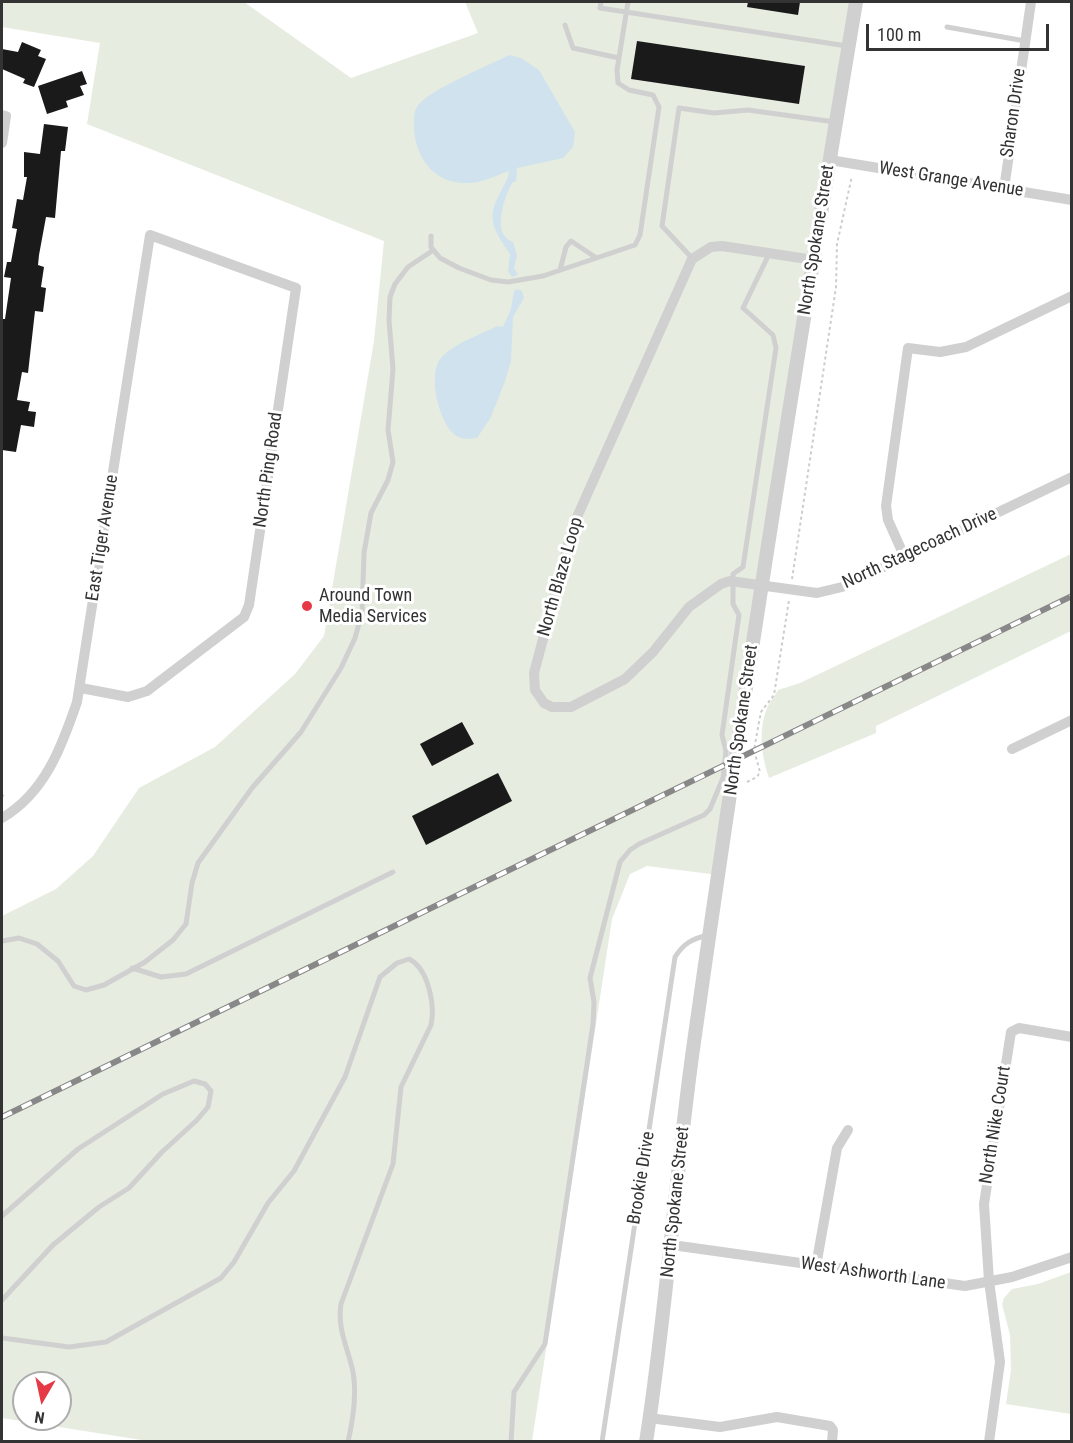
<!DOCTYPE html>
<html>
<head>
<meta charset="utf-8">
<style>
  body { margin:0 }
  #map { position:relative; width:1073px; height:1443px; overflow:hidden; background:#fff; font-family:"Roboto Condensed",sans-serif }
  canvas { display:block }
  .frame { position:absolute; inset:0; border:3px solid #333; pointer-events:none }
  .north { position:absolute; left:12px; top:1371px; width:60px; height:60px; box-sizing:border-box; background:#fff; border:2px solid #adadad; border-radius:50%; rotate:189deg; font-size:16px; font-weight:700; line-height:24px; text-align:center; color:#333 }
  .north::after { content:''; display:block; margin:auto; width:21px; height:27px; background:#e63946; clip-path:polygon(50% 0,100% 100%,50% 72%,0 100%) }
  .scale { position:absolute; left:866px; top:24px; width:183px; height:27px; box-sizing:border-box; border:3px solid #333; border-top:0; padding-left:8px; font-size:18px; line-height:21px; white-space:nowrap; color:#333; -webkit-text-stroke:4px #fff; paint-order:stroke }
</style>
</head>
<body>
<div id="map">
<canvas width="1073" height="1443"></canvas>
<div class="frame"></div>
<div class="north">N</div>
<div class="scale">100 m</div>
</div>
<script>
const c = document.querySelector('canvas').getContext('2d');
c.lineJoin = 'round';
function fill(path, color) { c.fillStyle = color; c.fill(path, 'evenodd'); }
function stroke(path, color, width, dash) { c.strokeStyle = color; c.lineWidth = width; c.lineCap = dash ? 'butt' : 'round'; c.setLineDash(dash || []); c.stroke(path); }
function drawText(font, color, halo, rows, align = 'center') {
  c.font = font + ' "Roboto Condensed",sans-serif'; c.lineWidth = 6; c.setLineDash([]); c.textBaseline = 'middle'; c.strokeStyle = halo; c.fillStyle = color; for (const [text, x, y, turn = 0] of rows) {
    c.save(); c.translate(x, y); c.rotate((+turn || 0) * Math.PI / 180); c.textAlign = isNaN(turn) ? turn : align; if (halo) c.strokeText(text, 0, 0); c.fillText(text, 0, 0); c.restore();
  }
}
fill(new Path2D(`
  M 2,2 L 244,2 L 351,78 L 478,33 L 465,2 L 856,2 L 719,875 L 647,866 L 630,874 L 612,919 L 532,1441 L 148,1441 L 2,1418 L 2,916 L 56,889 L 93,856 L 139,788 L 215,747 L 295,674 L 324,636 L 374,341 L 384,241 L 87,124 L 100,43 L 2,27 ZM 24,1383 L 60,1383 L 60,1419 L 24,1419 Z
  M 1071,554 L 1071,631 L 876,726 L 876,733 L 769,778 C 762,757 758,733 766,711 C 768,704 774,697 778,690 L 800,683 Z
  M 1071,1272 L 1071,1414 L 1006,1404 L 1011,1370 L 1010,1335 L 1002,1304 L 1004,1298 L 1012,1289 L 1038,1284 Z`), '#e6ecdf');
fill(new Path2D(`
  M 509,55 L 521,58 L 539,70 L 575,132 L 573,147 L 563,158 L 517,168 L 516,181 L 512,183 C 505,196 490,235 513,242 L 517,256 L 514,268 L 518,275 L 512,277 L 508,271 L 510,254 C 495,231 485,220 500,193 C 504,184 508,181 509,171 C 494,176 481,184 465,183 C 434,183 416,158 414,129 C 414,121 413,114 417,107 C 426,91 490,65 509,55 Z
  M 517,289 L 522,291 L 524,298 L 513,317 L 511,361 L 505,381 L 491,417 L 477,438 C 470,439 462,440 455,435 C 439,423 427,374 441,358 C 453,344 480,335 497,326 L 503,327 L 511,309 L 514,291 Z`), '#cfe2ee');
fill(new Path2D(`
  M 748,2 L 800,2 L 798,15 L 747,7 Z
  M 637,41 L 805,66 L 799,104 L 631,79 Z
  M 22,42 L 41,50 L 38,56 L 46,59 L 34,87 L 23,83 L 25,79 L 2,69 L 2,49 L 18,52 Z
  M 82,71 L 87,84 L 80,86 L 84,95 L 66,101 L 68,107 L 47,114 L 38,86 Z
  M 44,124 L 68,127 L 65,151 L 61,151 L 55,218 L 46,217 L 39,255 L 38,265 L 44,267 L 41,287 L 46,288 L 43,312 L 35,311 L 28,373 L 22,372 L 17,400 L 30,402 L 28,411 L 36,412 L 34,427 L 21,425 L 16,452 L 2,450 L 2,319 L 5,319 L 11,278 L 4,277 L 7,262 L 11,262 L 17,229 L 12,228 L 17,199 L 23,200 L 27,177 L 24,177 L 24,152 L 40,154 Z
  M 462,722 L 474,744 L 432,766 L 420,744 Z
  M 498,773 L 512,801 L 426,845 L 412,816 Z`), '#1a1a1a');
stroke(new Path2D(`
  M 792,579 L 836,287 L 837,244 L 852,176
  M 747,782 L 757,777 L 760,772 L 754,750 L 759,722 L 761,712 L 774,695 L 789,600
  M 2,794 L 5,799`), '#cdcdcd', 2, [3, 3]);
stroke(new Path2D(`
  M 601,2 L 600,8 L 847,46
  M 565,25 L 573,48 L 619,58
  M 947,27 L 1025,41
  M 431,236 L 431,247 L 440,258 L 459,268 L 491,280 L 508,282 L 543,276 L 635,245 L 640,235 L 659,107 L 653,95 L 629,90 L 618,83 L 617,70 L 628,2
  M 692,258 L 662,226 L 679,108 L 714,113 L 748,110 L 835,122
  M 560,270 L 566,247 L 571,241 L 595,257
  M 2,941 L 19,938 L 37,944 L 58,961 L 74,986 L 86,990 L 104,985 L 145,962 L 173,940 L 186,924 L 192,883 L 198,863 L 252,788 L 301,732 L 341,668 L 355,638 L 362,613 L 364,553 L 371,513 L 388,480 L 393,462 L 388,430 L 393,369 L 389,320 L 390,297 L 395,284 L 408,267 L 432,251
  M 132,968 L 161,977 L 186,974 L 393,872
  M 2,1216 L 78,1149 L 163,1094 L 194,1081 L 205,1084 L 211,1091 L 208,1107 L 197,1120 L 162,1152 L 129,1188 L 99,1207 L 53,1245 L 2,1300
  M 2,1338 L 69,1347 L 106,1342 L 221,1278 L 234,1262 L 268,1203 L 294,1171 L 345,1077 L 380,977 L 397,963 L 409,959 C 429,969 435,1006 431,1025 L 401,1087 L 393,1164 L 341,1304 C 337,1329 348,1348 353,1372 C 357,1394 353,1420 348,1442
  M 511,1442 L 514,1392 L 545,1344 L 593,1024 L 594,1002 L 590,978 L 620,862 L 630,850 L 639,844 L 704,815 L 710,809 L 723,778 L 726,751 L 722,735 L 739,615 L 733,604 L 733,574 L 743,567 L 776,348 L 773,335 L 743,308 L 769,254
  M 602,1442 L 675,957 C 684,943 692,939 708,935`), '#d0d0d0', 5);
stroke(new Path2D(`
  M 2,115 L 6,116 L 2,143
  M 830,160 L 1072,200
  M 1004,189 L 1031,2
  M 814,260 L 722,246 L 711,247 L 692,259 L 573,526 L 534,673 L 535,690 L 544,703 L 552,707 L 571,707 L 625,679 L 653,652 L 689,607 L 721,584 L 730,581 L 817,593 L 842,587 L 1072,477
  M 905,558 L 888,520 L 886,506 L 908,348 L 940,352 L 966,347 L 1072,296
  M 1012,749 L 1072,720
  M 2,818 C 45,793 62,746 77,702 L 150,235 L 296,288 L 249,605 L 244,617 L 147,691 L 128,697 L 81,688
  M 672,1245 L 965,1286 L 1012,1277 L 1072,1257
  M 816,1266 L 837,1148 L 848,1130
  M 649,1418 L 720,1427 L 777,1417 L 830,1426 L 833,1430 L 832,1442
  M 989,1442 L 1000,1362 L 989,1281 L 984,1204 L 1011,1032 L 1019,1028 L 1072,1037`), '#d0d0d0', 10);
stroke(new Path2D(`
  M 646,1442 C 667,1309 675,1175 694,1042 C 743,695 798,348 856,2`), '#d0d0d0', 14);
const rail = new Path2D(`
  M 2,1117 L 1072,596`);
stroke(rail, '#888', 6);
stroke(rail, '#fff', 4, [11]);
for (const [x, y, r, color] of [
  [307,606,6,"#e63946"]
]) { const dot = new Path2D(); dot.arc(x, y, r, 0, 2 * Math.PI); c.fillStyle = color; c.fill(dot); stroke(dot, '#fff', 2); }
drawText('18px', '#333', '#fff', [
  ["Sharon Drive",1014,113,-82],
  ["West Grange Avenue",951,180,9],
  ["North Spokane Street",817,240,-81],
  ["North Ping Road",269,470,-82],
  ["East Tiger Avenue",103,538,-81],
  ["North Stagecoach Drive",920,549,-25],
  ["North Blaze Loop",561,577,-74],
  ["North Spokane Street",742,720,-82],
  ["North Nike Court",996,1125,-81],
  ["Brookie Drive",642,1178,-81],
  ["North Spokane Street",676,1202,-84],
  ["West Ashworth Lane",873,1274,8]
]);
drawText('18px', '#333', '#fff', [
  ["Around Town",319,596],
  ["Media Services",319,617]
], 'left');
</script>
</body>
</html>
